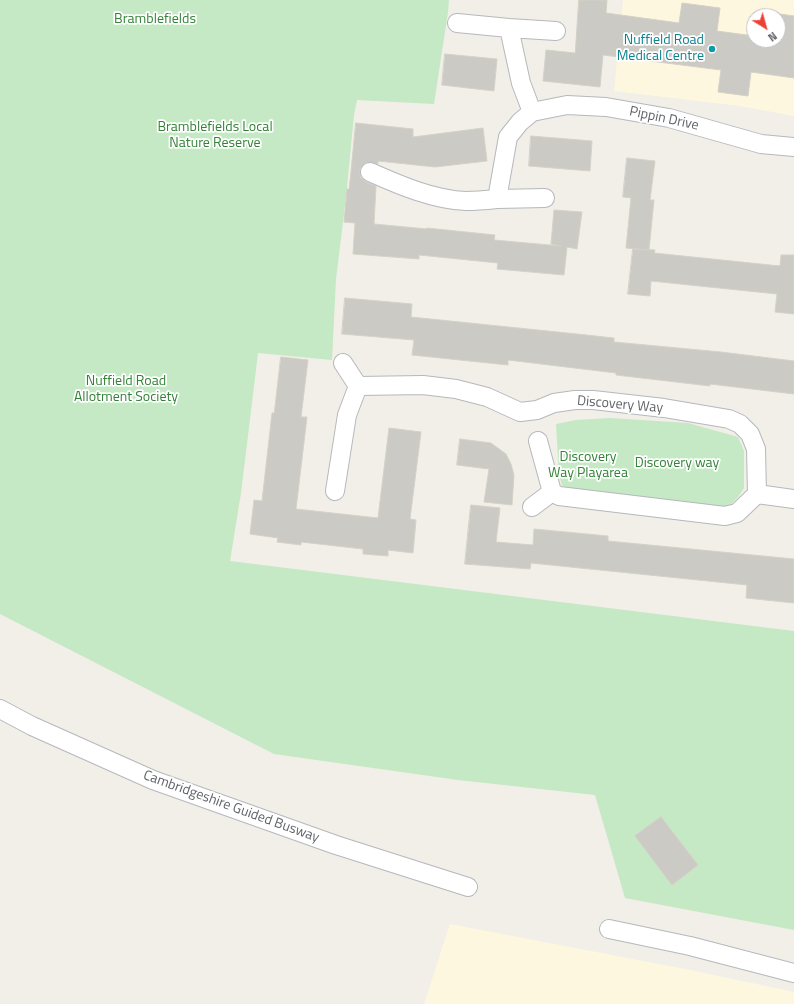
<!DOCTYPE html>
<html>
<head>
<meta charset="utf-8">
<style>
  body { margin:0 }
  #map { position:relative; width:794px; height:1004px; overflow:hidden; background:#f1efe8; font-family:"Titillium Web",sans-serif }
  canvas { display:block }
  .north { position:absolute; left:746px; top:8px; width:40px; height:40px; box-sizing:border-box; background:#fff; border:1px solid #bfc1c3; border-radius:50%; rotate:143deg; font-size:11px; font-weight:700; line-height:16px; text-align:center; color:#5f6368 }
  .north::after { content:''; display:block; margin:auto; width:14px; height:18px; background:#ea4335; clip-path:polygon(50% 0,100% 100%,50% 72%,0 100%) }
</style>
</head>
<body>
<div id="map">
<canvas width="794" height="1004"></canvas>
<div class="north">N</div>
</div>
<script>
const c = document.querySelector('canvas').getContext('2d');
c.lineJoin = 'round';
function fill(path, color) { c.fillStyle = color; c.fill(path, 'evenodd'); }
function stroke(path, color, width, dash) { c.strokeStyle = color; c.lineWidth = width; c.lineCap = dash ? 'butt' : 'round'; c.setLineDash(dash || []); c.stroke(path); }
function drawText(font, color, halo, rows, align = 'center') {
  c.font = font + ' "Titillium Web",sans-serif'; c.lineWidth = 3.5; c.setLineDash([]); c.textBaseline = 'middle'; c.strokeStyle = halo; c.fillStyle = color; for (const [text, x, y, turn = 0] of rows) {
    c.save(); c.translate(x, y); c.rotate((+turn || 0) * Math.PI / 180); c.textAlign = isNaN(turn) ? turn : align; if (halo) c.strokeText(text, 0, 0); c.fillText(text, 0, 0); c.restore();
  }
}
fill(new Path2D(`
  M 623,0 L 794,0 L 794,116 L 740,106 L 614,91 ZM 754,16 L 778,16 L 778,40 L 754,40 Z
  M 450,924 L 690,970 L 794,992 L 794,1004 L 424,1004 Z`), '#fef7e0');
fill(new Path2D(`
  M 0,0 L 449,0 L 448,12 L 434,104 L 357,100 L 354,115 L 346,197 L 336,279 L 332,360 L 258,353 L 241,493 L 230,561 L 794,631 L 794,930 L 625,898 L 595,795 L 458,780 L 274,754 L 0,614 Z
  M 610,418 L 688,423 L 738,437 L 744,451 L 744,488 L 738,497 L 729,506 L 703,507 L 570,492 L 562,485 L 559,475 L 556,424 L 576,420 Z`), '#c5e8c5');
const building = new Path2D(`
  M 579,0 L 607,0 L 606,13 L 679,23 L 682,3 L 720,8 L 717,31 L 754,36 L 754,40 L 778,40 L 778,16 L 772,16 L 773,13 L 794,16 L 794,78 L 751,72 L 748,96 L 718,92 L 721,70 L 603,55 L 600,87 L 543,81 L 546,50 L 575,53 Z
  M 445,54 L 497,59 L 494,91 L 442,85 Z
  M 356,123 L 413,129 L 413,137 L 483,128 L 487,161 L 435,167 L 378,161 L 378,164 L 369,162 L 364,164 L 360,168 L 360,174 L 361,178 L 366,182 L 376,186 L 374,224 L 427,229 L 427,228 L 495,235 L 494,240 L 561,246 L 551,244 L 554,210 L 582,212 L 577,249 L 567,247 L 564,275 L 497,269 L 498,263 L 419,255 L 419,259 L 353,254 L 355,223 L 344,222 L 347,189 L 349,189 Z
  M 531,136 L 592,141 L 590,171 L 529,166 Z
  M 627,158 L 655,161 L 650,200 L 654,200 L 649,250 L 626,248 L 631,198 L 623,197 Z
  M 633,249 L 655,250 L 654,253 L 780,266 L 781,255 L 794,255 L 794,314 L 775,312 L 777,294 L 651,281 L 650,296 L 628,294 Z
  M 345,298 L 412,304 L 411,317 L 577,334 L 614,338 L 614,342 L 721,352 L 794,361 L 794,394 L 710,384 L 710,386 L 616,375 L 616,373 L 508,360 L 508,365 L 412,355 L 414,340 L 342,334 Z
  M 281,357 L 308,360 L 301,417 L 307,417 L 296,509 L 378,518 L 389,428 L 421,432 L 410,519 L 416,520 L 413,553 L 388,550 L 388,556 L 363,554 L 363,549 L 301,542 L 301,545 L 277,542 L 278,538 L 250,534 L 254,500 L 262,501 L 272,413 L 274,413 Z
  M 460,439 L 491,443 L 506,454 L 511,464 L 514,475 L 512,505 L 484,502 L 489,469 L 457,465 Z
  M 471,505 L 500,508 L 496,542 L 533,545 L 534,529 L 608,536 L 608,541 L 794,559 L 794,603 L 746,598 L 747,585 L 531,563 L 530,569 L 465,564 Z
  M 661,817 L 698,865 L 672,885 L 635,836 Z`);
fill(building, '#cccac5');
stroke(building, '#d6d1c6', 1);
const minor = new Path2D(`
  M 457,23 L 509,28 L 521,83 L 532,112
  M 509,28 L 556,31
  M 370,172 C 399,185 434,200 466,201 C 476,201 487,200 497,199 L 508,137 L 520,122 L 532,112 L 567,105 L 606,107 L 669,118 L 761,144 L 794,147
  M 497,199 L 545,198
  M 343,363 L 358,386
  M 538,441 L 552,492 L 559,496 L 725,516 L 737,513 L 757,494 L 794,499
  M 335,491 L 347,415 L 358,386 L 423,385 L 456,389 L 487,397 L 520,412 L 537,410 L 554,403 L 575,400 L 593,400 L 664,408 L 729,419 L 740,424 L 750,434 L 756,449 L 757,494
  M 532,507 L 552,492
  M 0,709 L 32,726 L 153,780 L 336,845 L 468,887
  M 609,929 L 690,946 L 794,973`);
stroke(minor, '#b5b8bc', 20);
stroke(minor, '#fff', 18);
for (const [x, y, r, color] of [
  [712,49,4,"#0f9aa8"]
]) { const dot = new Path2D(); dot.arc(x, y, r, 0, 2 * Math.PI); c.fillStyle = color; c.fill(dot); stroke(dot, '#fff', 1.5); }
drawText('14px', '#348238', '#fff', [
  ["Bramblefields",155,20],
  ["Bramblefields Local",215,128],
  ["Nature Reserve",215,144],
  ["Nuffield Road",126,382],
  ["Allotment Society",126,398],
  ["Discovery",588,458],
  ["Way Playarea",588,474],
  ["Discovery way",677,464]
]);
drawText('14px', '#0d838f', '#fff', [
  ["Nuffield Road",704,41],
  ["Medical Centre",704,57]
], 'right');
drawText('14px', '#5f6368', '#fff', [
  ["Pippin Drive",664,119,12],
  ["Discovery Way",620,405,5],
  ["Cambridgeshire Guided Busway",231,807,20]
]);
</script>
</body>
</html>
